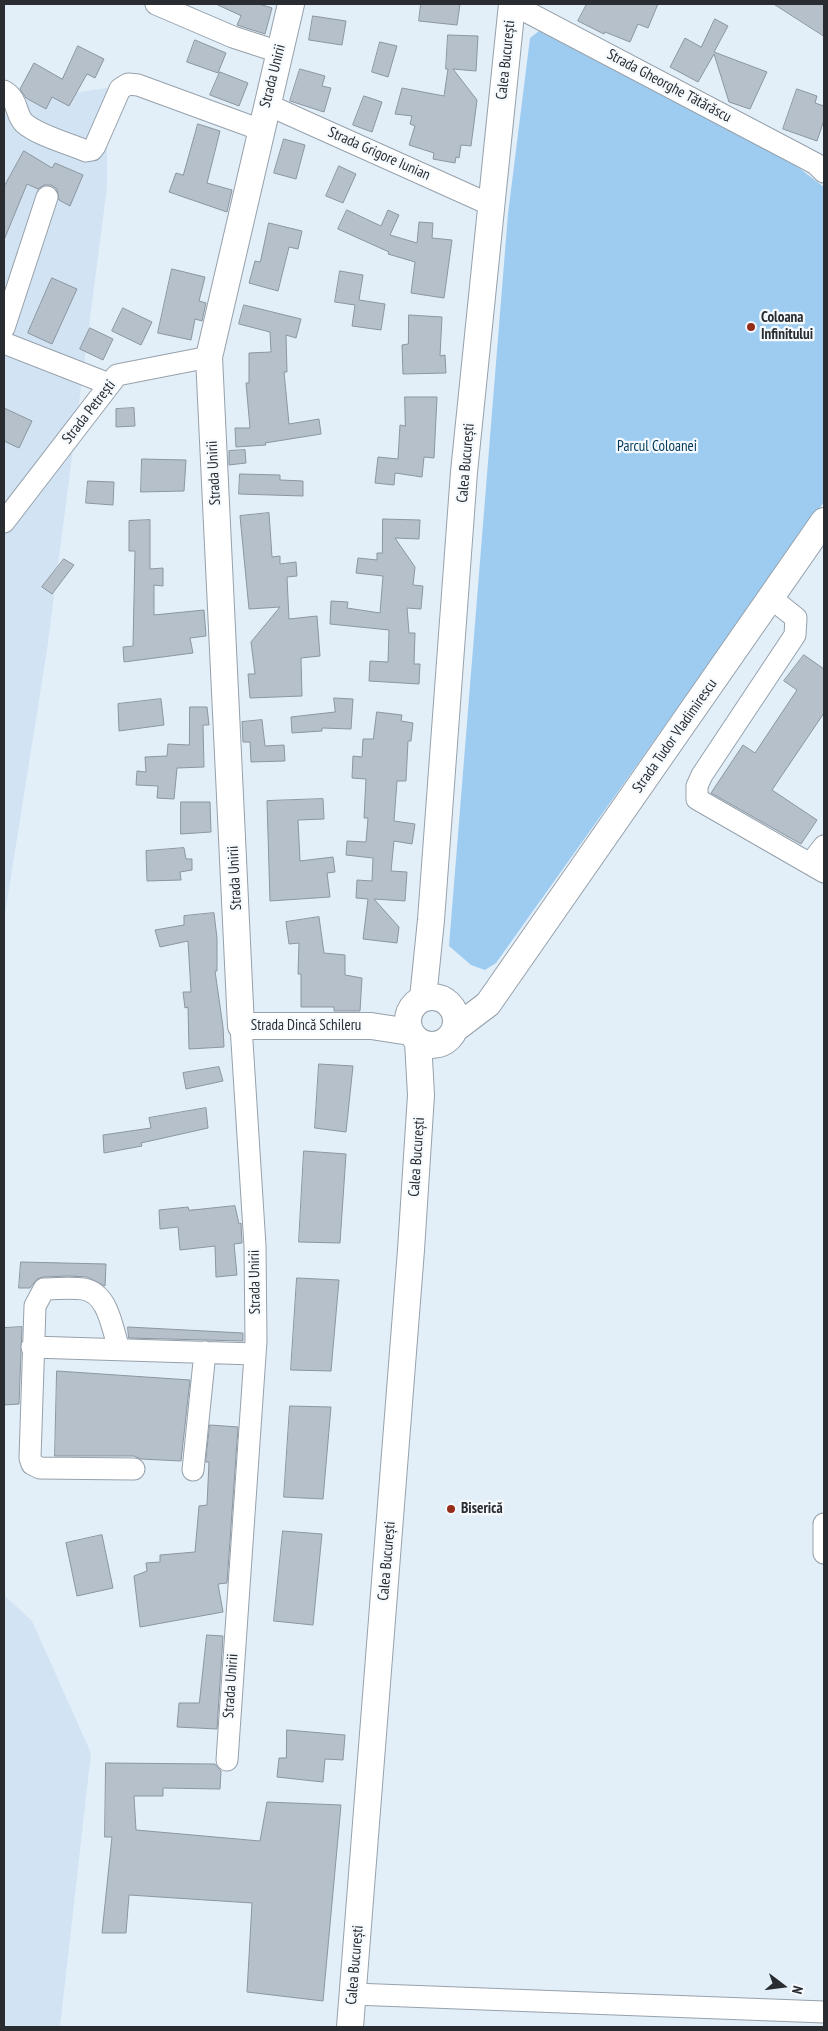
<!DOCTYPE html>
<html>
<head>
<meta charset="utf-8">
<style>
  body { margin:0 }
  #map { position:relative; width:828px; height:2031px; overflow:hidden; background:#e2eef8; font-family:"PT Sans Narrow",sans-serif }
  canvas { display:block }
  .frame { position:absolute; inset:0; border:5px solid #292d31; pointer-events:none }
  .north { position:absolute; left:758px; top:1961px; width:50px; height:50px; -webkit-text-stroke:4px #f5fafe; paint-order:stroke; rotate:105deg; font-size:14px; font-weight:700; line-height:20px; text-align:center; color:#292d31 }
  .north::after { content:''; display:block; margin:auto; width:18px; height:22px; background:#292d31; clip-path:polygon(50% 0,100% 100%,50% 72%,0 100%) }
</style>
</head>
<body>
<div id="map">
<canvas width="828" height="2031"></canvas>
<div class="frame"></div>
<div class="north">N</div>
</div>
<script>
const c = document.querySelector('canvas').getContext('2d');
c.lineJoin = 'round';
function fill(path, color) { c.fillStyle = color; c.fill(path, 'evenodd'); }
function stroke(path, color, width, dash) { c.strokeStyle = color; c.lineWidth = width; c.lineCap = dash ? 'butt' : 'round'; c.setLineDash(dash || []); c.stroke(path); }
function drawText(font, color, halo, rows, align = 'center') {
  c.font = font + ' "PT Sans Narrow",sans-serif'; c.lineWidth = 4.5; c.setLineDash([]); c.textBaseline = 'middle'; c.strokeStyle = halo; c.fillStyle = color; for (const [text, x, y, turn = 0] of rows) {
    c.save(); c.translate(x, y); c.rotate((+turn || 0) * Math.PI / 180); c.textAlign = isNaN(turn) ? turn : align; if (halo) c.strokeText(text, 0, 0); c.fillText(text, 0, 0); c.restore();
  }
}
fill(new Path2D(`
  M 107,88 L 107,187 L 47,650 L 4,920 L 4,103 Z
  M 4,1595 L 32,1621 L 91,1753 L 60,2027 L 4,2027 Z`), '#d2e4f4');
fill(new Path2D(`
  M 539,31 L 795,165 L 824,187 L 824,502 L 496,963 L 485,970 L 471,965 L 449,946 L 508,214 L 530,38 Z`), '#9eccf1');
const building = new Path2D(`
  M 216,4 L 259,4 L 272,8 L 265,34 L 237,25 L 241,16 Z
  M 421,4 L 460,4 L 457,25 L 419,21 Z
  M 587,4 L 658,4 L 648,28 L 638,24 L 630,42 L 605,32 L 604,34 L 578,21 Z
  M 774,4 L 824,4 L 824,36 Z
  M 313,16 L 346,21 L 342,45 L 309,40 Z
  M 715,19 L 728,26 L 714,52 L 767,72 L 750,109 L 729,102 L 714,54 L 698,82 L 670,67 L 685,38 L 701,47 Z
  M 448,35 L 478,36 L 476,71 L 453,69 L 477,100 L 471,146 L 461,145 L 459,158 L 456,157 L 455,163 L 433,159 L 434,153 L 409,145 L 415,126 L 410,124 L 412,116 L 395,114 L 402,88 L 444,96 L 448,69 L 446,69 Z
  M 195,40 L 226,53 L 218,73 L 187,62 Z
  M 380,42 L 397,46 L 388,77 L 372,72 Z
  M 78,46 L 104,59 L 95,78 L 87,74 L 69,106 L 52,97 L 46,109 L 26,98 L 20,89 L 34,63 L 62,79 Z
  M 300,69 L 325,76 L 322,86 L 331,88 L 324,112 L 290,101 Z
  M 220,72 L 248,83 L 239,106 L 210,95 Z
  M 797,89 L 817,96 L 815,103 L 824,106 L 824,120 L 817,141 L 783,129 Z
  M 364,96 L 382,102 L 372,132 L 353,125 Z
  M 198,124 L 220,131 L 207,183 L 232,190 L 227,212 L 169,192 L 176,173 L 183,175 Z
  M 284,139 L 305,145 L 296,179 L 274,173 Z
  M 24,151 L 52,168 L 55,163 L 83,175 L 70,206 L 59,200 L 57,189 L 51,185 L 44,185 L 38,189 L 27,184 L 4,240 L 4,187 Z
  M 339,166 L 356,174 L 343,203 L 326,196 Z
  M 347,210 L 381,226 L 388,210 L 399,215 L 390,235 L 417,243 L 419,222 L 433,223 L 432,238 L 452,240 L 444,298 L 411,293 L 415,262 L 388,254 L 389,252 L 338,229 Z
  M 269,223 L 302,231 L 298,249 L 289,247 L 278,291 L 249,283 L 255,261 L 260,262 Z
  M 172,269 L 205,277 L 199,301 L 206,303 L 202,321 L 195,319 L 191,340 L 158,333 Z
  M 340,271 L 363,275 L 359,300 L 385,304 L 381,330 L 352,326 L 355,305 L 335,302 Z
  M 52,278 L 77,289 L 52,344 L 28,333 Z
  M 244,305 L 301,319 L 296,338 L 286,335 L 287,372 L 284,372 L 289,424 L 319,419 L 321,434 L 265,443 L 266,445 L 236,447 L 235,428 L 250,428 L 246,383 L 249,383 L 249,353 L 271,352 L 270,332 L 239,324 Z
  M 123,308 L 152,322 L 141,345 L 112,331 Z
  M 409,315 L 442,317 L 440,356 L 445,355 L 446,373 L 403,374 L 402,345 L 408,344 Z
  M 90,328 L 113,339 L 103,360 L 80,349 Z
  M 405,397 L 437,397 L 434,458 L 424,457 L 422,477 L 395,473 L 394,485 L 375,483 L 378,457 L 398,459 L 400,425 L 405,426 Z
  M 4,408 L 32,421 L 19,448 L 4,441 Z
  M 134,408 L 135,426 L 116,427 L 116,409 Z
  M 245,450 L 246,463 L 229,465 L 229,451 Z
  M 142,459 L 186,460 L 184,491 L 141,492 Z
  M 240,474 L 280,475 L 280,480 L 303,481 L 303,496 L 239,494 Z
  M 88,481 L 114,482 L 113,505 L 86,503 Z
  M 269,513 L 272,557 L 280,556 L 280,564 L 296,562 L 297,576 L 287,577 L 289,619 L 317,616 L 320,656 L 301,658 L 302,696 L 250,698 L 248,674 L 255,674 L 251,642 L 280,607 L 249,609 L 240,516 Z
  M 383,519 L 420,520 L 419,539 L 395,538 L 415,567 L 413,585 L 423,586 L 421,609 L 407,608 L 409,633 L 415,633 L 414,664 L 420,664 L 419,684 L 369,681 L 370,661 L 388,662 L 389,630 L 330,624 L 331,601 L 348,602 L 347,608 L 380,613 L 383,576 L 356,573 L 358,558 L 377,560 L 377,553 L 382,553 Z
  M 150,520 L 150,569 L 163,568 L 163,586 L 154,585 L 154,615 L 204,610 L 206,636 L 190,638 L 193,653 L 124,662 L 123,647 L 133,646 L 135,551 L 129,551 L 129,521 Z
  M 64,559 L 74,565 L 52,594 L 42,587 Z
  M 804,655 L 824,669 L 824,713 L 772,790 L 817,820 L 801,844 L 711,793 L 743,745 L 755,753 L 797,690 L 784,681 Z
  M 334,698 L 353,699 L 351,729 L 322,728 L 322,731 L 292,733 L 291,717 L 335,712 Z
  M 161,699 L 164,725 L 119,731 L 118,704 Z
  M 190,707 L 207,707 L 209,725 L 203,725 L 204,767 L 177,768 L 174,799 L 157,798 L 158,786 L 136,785 L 137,771 L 146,772 L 145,757 L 167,756 L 168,744 L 189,745 Z
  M 377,712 L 402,715 L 401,721 L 413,723 L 411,741 L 408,741 L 406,781 L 397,781 L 394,821 L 415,824 L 412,844 L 394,841 L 391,871 L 407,872 L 405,901 L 374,899 L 399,927 L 397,943 L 363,939 L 368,899 L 356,898 L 357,880 L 372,881 L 373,858 L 346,855 L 347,841 L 366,842 L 368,818 L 364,818 L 366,779 L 352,778 L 353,756 L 362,757 L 363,739 L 373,739 Z
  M 262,720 L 265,746 L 284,745 L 285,761 L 251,762 L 250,742 L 243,742 L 242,722 Z
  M 323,799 L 324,819 L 298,820 L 300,861 L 333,857 L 335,872 L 327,873 L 330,897 L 270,901 L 267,801 Z
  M 181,802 L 210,802 L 211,832 L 181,834 Z
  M 184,848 L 186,859 L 192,859 L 192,870 L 180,872 L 181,880 L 147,881 L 146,851 Z
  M 214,913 L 217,938 L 217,971 L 215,971 L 223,1027 L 224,1047 L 189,1049 L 188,1007 L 185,1008 L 183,992 L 191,992 L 188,941 L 160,947 L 155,930 L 184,925 L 184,916 Z
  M 319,917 L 324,953 L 345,955 L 345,975 L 362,978 L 360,1011 L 334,1011 L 334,1007 L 301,1007 L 301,974 L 298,974 L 299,943 L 289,944 L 286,922 Z
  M 319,1064 L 353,1066 L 346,1132 L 315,1128 Z
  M 219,1067 L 223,1081 L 186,1089 L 183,1073 Z
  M 206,1108 L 208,1128 L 141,1143 L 142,1146 L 104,1153 L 103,1135 L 151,1128 L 149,1118 Z
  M 304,1151 L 346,1154 L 340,1243 L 299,1242 Z
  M 235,1206 L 239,1224 L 241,1223 L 242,1243 L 234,1244 L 237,1275 L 216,1277 L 215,1246 L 180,1250 L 178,1227 L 160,1229 L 159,1210 L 188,1207 L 189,1210 Z
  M 21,1262 L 106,1264 L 105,1286 L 87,1277 L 68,1276 L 43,1277 L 37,1279 L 30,1288 L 19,1288 Z
  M 297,1278 L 339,1280 L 331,1371 L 291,1370 Z
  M 22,1327 L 19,1404 L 4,1405 L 4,1328 Z
  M 128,1327 L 243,1333 L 243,1341 L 129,1338 Z
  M 57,1371 L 190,1380 L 181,1461 L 141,1459 L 134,1456 L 55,1456 Z
  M 290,1406 L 331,1407 L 323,1499 L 284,1497 Z
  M 210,1425 L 238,1427 L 227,1583 L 218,1584 L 223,1612 L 140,1627 L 134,1576 L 147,1571 L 146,1563 L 160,1562 L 160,1555 L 195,1552 L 199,1506 L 207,1505 L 209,1462 L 206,1462 Z
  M 283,1531 L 322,1534 L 313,1625 L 274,1621 Z
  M 102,1535 L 113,1588 L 77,1596 L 66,1543 Z
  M 207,1635 L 223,1636 L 217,1729 L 177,1727 L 179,1703 L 199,1703 Z
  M 287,1730 L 345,1735 L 343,1760 L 325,1759 L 323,1782 L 277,1777 L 279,1758 L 286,1758 Z
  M 106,1763 L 215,1764 L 221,1771 L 220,1789 L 163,1788 L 163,1796 L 134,1796 L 136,1830 L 260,1841 L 267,1802 L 341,1805 L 323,2001 L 247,1992 L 252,1903 L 129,1895 L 126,1933 L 102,1933 L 112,1837 L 105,1837 Z`);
fill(building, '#b5c0ca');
stroke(building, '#8b969f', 1);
const minor = new Path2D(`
  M 156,4 L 233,37 L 279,52
  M 512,4 L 803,157 L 816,164 L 824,172
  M 4,91 C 19,100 15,114 24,123 C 37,135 70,144 86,151 L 92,150 L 95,146 L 120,89 L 128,84 L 138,85 L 261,130
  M 266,104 L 491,205
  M 4,328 L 47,197
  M 4,343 L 109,384
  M 4,522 L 117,375 L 209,357
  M 771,598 L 796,618 L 795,635 L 702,775 L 697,786 L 697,799 L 824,872
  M 810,864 L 824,846
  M 32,1347 L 255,1354
  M 119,1349 C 112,1329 109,1293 83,1289 C 71,1287 57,1289 44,1289 L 35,1306 L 30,1458 L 32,1464 L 40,1468 L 134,1469
  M 193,1470 L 205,1352
  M 824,1524 L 824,1553
  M 227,1760 L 256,1341 L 255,1246 L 241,1026
  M 353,1994 L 824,2012`);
const major = new Path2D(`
  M 291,4 L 209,357 L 241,1026 L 371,1026 L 410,1032
  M408 1021a24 24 0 1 1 48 0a24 24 0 1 1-48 0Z
  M 423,998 L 431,920 L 464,472 L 512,4
  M 455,1029 L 488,1004 L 824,521
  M 350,2027 L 411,1250 L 421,1095 L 418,1041`);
stroke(minor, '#96a1ab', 23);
stroke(major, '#96a1ab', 28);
stroke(minor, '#fff', 21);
stroke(major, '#fff', 26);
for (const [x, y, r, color] of [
  [751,327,5,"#962d18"],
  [451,1509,5,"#962d18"]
]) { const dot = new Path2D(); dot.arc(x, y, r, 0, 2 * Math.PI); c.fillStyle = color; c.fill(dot); stroke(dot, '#f5fafe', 2); }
drawText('15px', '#292d31', '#f5fafe', [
  ["Calea București",506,60,-84],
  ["Strada Unirii",273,76,-76],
  ["Strada Gheorghe Tătărăscu",669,86,28],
  ["Strada Grigore Iunian",379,154,24],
  ["Strada Petrești",89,412,-52],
  ["Calea București",466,463,-85],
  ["Strada Unirii",214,473,-93],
  ["Strada Tudor Vladimirescu",675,736,-55],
  ["Strada Unirii",235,878,-93],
  ["Strada Dincă Schileru",306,1026],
  ["Calea București",417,1157,-86],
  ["Strada Unirii",255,1282,-91],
  ["Calea București",387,1561,-85],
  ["Strada Unirii",231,1686,-86],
  ["Calea București",355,1965,-85]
]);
drawText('bold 15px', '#292d31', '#f5fafe', [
  ["Coloana",761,318],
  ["Infinitului",761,335],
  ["Biserică",461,1509]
], 'left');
drawText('15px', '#033858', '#f5fafe', [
  ["Parcul Coloanei",657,447]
]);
</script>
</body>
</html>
